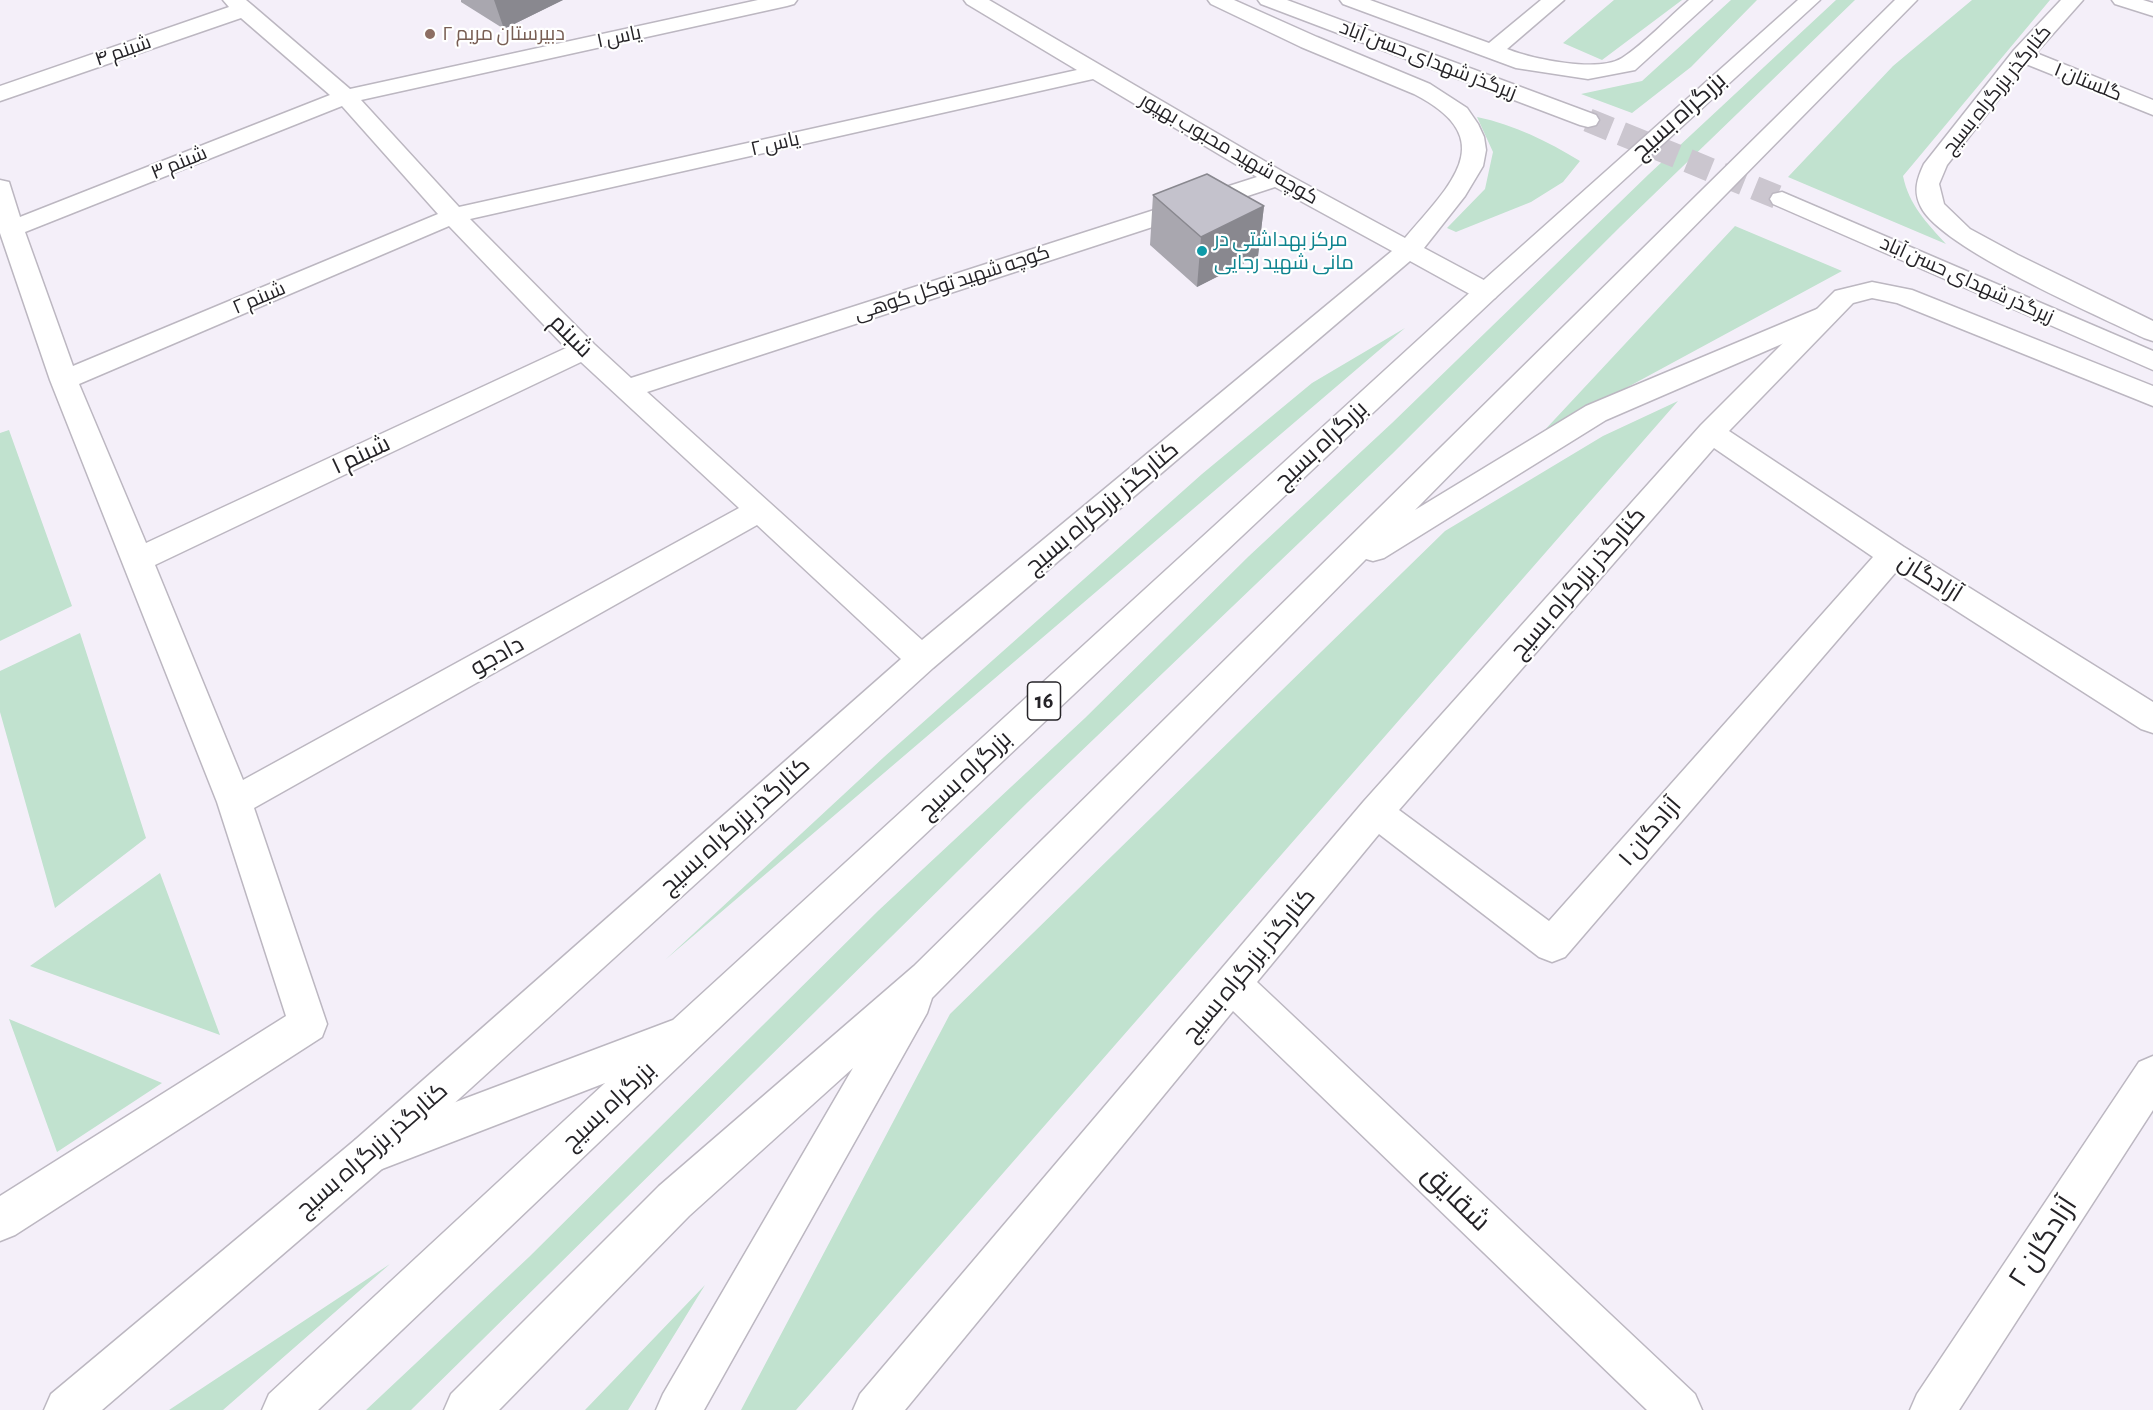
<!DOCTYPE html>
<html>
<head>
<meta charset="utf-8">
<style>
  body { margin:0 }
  canvas { display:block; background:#f4eff9 }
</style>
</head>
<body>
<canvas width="2153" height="1410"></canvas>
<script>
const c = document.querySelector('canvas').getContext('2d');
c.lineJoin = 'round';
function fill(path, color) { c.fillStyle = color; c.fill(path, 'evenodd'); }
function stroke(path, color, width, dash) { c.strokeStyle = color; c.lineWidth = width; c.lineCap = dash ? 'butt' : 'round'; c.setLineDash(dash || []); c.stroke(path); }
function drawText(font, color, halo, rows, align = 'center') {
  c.font = font + ' "Alegreya Sans",Cairo,sans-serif'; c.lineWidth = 4.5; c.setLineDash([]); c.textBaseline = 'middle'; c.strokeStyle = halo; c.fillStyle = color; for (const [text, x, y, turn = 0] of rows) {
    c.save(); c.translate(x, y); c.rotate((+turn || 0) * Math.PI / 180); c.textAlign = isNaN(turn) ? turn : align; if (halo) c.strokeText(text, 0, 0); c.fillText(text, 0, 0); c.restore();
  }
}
fill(new Path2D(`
  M 1614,0 L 1682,0 L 1602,60 L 1563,43 Z
  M 1731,0 L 1757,0 L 1691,67 L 1632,113 L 1581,94 L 1642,81 Z
  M 1836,0 L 1855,0 L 1621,226 L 1392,454 L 1028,802 L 411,1410 L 366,1410 L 529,1257 L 879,910 L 1085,718 L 1249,556 L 1392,423 L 1649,174 Z
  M 1972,0 L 2050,0 L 1903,176 C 1909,205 1927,223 1946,244 L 1788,177 L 1893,66 Z
  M 1477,117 C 1515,125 1547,141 1580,161 L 1563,182 L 1531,202 L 1456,232 L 1447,228 L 1485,189 L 1493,152 Z
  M 1735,226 L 1842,271 L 1541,434 Z
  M 1405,328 L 665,960 L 884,757 L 1202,474 L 1312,383 Z
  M 1678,401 L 796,1410 L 741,1410 L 950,1014 L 1445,531 L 1603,436 Z
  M 9,430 L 72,606 L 0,641 L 0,433 Z
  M 80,633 L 146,838 L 55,908 L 0,712 L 0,671 Z
  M 160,873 L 220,1035 L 30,966 Z
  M 9,1019 L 162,1083 L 57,1152 Z
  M 390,1264 L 223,1410 L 169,1410 Z
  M 705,1285 L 628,1410 L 585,1410 Z`), '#c1e2cf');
stroke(new Path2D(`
  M 1588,120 L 1782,199`), '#cbc6cf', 24, [24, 12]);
const minor = new Path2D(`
  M 223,0 L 246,0 L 252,5 L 350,89 L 758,0 L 797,0 L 794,4 L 787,6 L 361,100 L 459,207 L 1077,70 L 967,4 L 964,0 L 989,0 L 1285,173 L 1405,238 C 1451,184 1502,139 1414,94 L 1301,47 L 1211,4 L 1208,0 L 1234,0 L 1317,37 L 1430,84 L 1467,108 L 1478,124 L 1484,137 L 1486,150 L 1483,166 L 1465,196 L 1424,248 L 1495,286 L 1499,292 L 1495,298 L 1486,300 L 1477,298 L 1410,261 L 933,668 L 383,1168 L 102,1410 L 44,1410 L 51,1394 L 355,1140 L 901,659 L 757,525 L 254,808 L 327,1024 L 322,1037 L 15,1235 L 0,1241 L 0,1196 L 286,1016 L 217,802 L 50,380 L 0,233 L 0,180 L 9,182 L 20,217 L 330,95 L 241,18 L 0,101 L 0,86 L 229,7 ZM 1093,79 L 1257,177 L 631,378 L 594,344 L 470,219 ZM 342,106 L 438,214 L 73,366 L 25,232 ZM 1275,187 L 1392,251 L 922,640 L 647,392 ZM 449,226 L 566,348 L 146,543 L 79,384 ZM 581,362 L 739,508 L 243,780 L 155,565 Z
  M 1258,0 L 1287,0 L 1596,115 L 1599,120 L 1596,125 L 1588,127 L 1580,125 L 1261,4 Z
  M 1340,0 L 1370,0 L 1489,43 L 1541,0 L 1564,0 L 1507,49 C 1532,59 1598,73 1622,58 C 1645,43 1668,18 1689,0 L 1712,0 L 1635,70 L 1588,79 L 1516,68 L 1343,4 Z
  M 2061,0 L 2083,0 L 2036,53 L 2153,100 L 2153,115 L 2026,64 L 1947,165 L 1939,184 L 1944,204 L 1970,229 L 2018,255 L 2153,321 L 2153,341 L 2144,338 C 2097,315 1941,248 1921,207 C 1913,191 1917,179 1924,164 L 2014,50 Z
  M 2112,0 L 2143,0 L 2153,3 L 2153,16 L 2115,4 Z
  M 1782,192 L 2153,351 L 2153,370 L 1773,204 L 1770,199 L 1773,194 Z
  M 1872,282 L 1912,290 L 2153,386 L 2153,406 L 1897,303 L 1872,298 L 1853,303 L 1729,431 L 1904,547 L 2153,702 L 2153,733 L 2141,729 L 1896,572 L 1565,957 L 1552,962 L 1539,957 L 1379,834 L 1257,982 L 1695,1394 L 1702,1410 L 1647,1410 L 1233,1011 L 905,1410 L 853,1410 L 860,1394 L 1364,801 L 1701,425 L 1835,291 ZM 1714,448 L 1873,557 L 1549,921 L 1399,810 Z
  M 2153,1056 L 2153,1110 L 1959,1410 L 1910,1410 L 1917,1394 L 2139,1062 Z`);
const highway = new Path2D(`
  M 1798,0 L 1820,0 L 1495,298 L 701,1045 L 318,1410 L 262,1410 L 269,1394 L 605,1083 L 369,1174 L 355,1168 L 349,1154 L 355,1140 L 673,1020 L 1477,286 Z
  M 1895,0 L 1917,0 L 1415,510 L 1586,406 L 1817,309 L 1826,307 L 1835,309 L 1839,315 L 1835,321 L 1606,420 L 1384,558 L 1373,561 L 1366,559 L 932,998 L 927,1013 L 704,1410 L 656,1410 L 663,1394 L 853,1068 L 689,1216 L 499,1410 L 444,1410 L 451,1394 L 659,1186 L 914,966 Z`);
stroke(minor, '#bcb7c1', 3);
stroke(highway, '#bcb7c1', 3);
fill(minor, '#fff');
fill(highway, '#fff');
fill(new Path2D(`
  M 461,0 L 563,0 L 504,29 L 461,2 Z
  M 1153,195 L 1264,206 L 1258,256 L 1197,287 L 1150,245 Z`), '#a9a7af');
fill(new Path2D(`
  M 494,0 L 563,0 L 504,29 Z
  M 1264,206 L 1258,256 L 1197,287 L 1201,237 Z`), '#89888f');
const building = new Path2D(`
  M 1207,174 L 1264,206 L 1201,237 L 1153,195 Z`);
fill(building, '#c4c2cc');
stroke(building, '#89888f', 1.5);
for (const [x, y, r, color] of [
  [430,34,6,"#8d6e63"],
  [1202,251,6,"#0f9aa8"]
]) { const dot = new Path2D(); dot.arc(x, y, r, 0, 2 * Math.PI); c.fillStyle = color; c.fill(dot); stroke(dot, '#fff', 2); }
drawText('20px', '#785e54', '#fff', [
  ["دبیرستان مریم ۲",442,34]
], 'left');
drawText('20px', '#252327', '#fff', [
  ["یاس ۱",619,37,-12],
  ["شبنم ۴",123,51,-19],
  ["زیرگذر شهدای حسن آباد",1428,60,21],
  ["گلستان ۱",2088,82,22],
  ["کنارگذر بزرگراه بسیج",1997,90,-51],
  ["یاس ۲",775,144,-13],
  ["کوچه شهید محبوب بهپور",1229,149,30],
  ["شبنم ۳",179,163,-22],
  ["زیرگذر شهدای حسن آباد",1967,280,24],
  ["کوچه شهید توکل کوهی",952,283,-18],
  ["شبنم ۲",259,298,-23]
]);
drawText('20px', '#0d838f', '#fff', [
  ["مرکز بهداشتی در",1214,240],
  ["مانی شهید رجایی",1214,263]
], 'left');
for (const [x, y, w] of [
  [1044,701,33]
]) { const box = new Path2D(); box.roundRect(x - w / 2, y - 19, w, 38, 4.5); c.fillStyle = '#fff'; c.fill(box); stroke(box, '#252327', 1.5); }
drawText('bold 22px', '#252327', null, [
  ["16",1044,701]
]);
drawText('24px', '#252327', '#fff', [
  ["بزرگراه بسیج",1679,116,-42],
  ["شبنم",571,336,45],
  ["بزرگراه بسیج",1321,445,-43],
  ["شبنم ۱",361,455,-25],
  ["کنارگذر بزرگراه بسیج",1102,508,-40],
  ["آزادگان",1930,578,32],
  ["کنارگذر بزرگراه بسیج",1578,583,-49],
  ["دادجو",497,656,-29],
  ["بزرگراه بسیج",965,775,-43],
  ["کنارگذر بزرگراه بسیج",735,826,-42],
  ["آزادگان ۱",1650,832,-49],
  ["کنارگذر بزرگراه بسیج",1249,965,-50],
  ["بزرگراه بسیج",609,1106,-43],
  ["کنارگذر بزرگراه بسیج",372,1150,-41]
]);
drawText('28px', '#252327', '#fff', [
  ["شقایق",1456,1198,44],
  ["آزادگان ۲",2043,1242,-57]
]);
</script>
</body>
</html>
